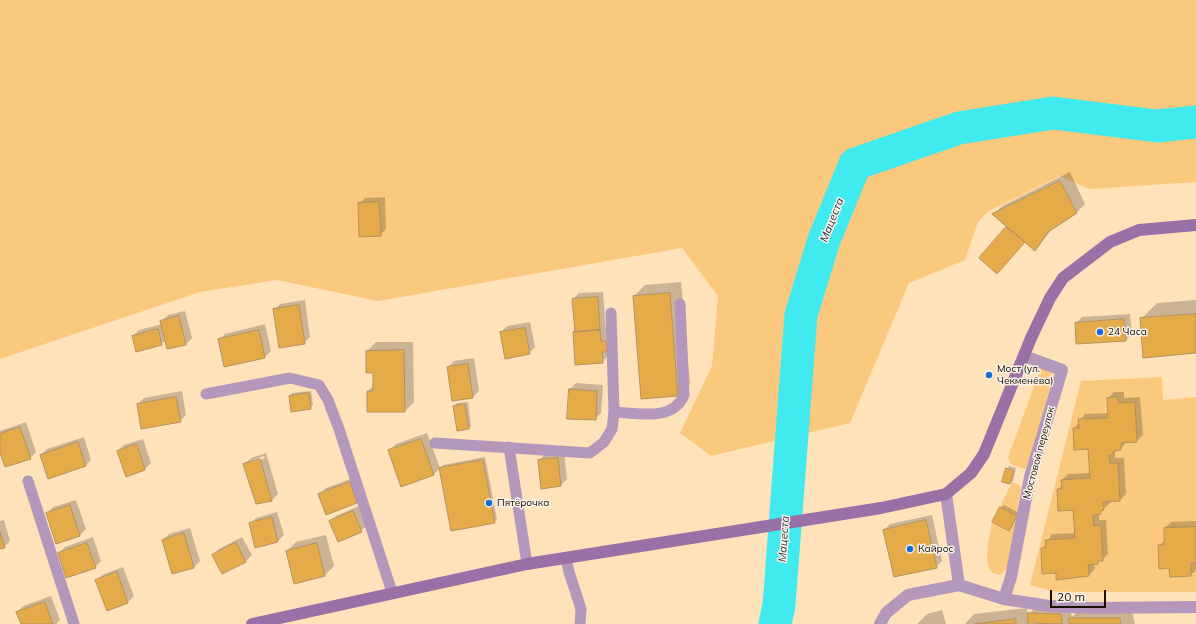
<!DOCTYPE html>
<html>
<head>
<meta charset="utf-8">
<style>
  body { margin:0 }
  #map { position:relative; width:1196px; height:624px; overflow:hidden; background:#fee2b9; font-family:Mulish,sans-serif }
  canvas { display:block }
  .scale { position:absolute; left:1050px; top:590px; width:56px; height:18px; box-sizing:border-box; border:2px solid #1b0f00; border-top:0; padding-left:5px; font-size:12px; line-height:14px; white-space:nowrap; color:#1b0f00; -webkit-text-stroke:3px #faf3e9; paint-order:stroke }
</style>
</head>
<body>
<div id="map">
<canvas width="1196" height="624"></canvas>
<div class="scale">20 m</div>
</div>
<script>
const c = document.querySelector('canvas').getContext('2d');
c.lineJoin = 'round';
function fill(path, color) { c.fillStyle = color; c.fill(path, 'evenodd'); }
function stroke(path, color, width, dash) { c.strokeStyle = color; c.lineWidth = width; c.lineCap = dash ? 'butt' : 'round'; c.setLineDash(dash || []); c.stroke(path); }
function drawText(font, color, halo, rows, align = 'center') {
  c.font = font + ' Mulish,sans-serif'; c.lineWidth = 3; c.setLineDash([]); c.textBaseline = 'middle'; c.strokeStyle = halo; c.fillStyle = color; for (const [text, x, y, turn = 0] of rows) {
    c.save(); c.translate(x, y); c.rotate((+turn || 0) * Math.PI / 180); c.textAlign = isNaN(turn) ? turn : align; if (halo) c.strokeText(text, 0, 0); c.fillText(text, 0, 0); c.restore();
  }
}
fill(new Path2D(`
  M 0,0 L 1196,0 L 1196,182 L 1089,189 L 1060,176 L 989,211 L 978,222 L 965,260 L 909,283 L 850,423 L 711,456 L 680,433 L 712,366 L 718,296 L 682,248 L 378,301 L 277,280 L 200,292 L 0,359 Z
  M 1043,368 L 1051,372 L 1053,377 L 1027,470 L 1011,464 L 1008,457 L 1040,370 Z
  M 1162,377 L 1163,400 L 1196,397 L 1196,592 L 1056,592 L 1030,585 L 1081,381 Z
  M 1012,482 L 1021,486 L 1009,567 L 1001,575 C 978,576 990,537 992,522 L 1009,531 L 1000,507 Z`), '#fbc97d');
fill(new Path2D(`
  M 1070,172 L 1085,204 L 1076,213 L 1053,228 L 1035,250 L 1025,242 L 981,258 L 1008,227 L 994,214 L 1002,206 Z
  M 385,197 L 386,229 L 380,235 L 359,204 L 365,198 Z
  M 681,282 L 690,384 L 678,395 L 634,296 L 645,285 Z
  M 603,292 L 608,356 L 602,362 L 576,363 L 573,299 L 579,293 Z
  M 305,300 L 310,337 L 304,343 L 274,310 L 280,304 Z
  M 1196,300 L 1196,352 L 1141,319 L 1157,303 Z
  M 185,311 L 192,338 L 186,344 L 166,340 L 161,344 L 133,336 L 139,330 L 162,324 L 162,321 L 168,315 Z
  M 1130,314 L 1132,334 L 1126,340 L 1076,323 L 1082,317 Z
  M 530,322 L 535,347 L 529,353 L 501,332 L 507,326 Z
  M 265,324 L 271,351 L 265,357 L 225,366 L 219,340 L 225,334 Z
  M 376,342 L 413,342 L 414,402 L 405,411 L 368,391 L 374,385 L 374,372 L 367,351 Z
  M 474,358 L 479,391 L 473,397 L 448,367 L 454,361 Z
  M 576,383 L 603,385 L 601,413 L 595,419 L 570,389 Z
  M 182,391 L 186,415 L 180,421 L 138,404 L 144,398 Z
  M 311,391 L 313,405 L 310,408 L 290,396 L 292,393 Z
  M 1114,392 L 1124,392 L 1124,398 L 1140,397 L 1143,435 L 1137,441 L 1127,441 L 1121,449 L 1115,452 L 1115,458 L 1124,458 L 1126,494 L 1120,500 L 1110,501 L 1110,503 L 1099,513 L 1099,520 L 1106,520 L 1108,554 L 1102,560 L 1094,563 L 1095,569 L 1089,575 L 1057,572 L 1042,549 L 1052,534 L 1075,533 L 1074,509 L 1058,489 L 1063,485 L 1062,480 L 1068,474 L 1091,473 L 1089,448 L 1074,429 L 1085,414 L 1109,413 L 1108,398 Z
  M 468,402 L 471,426 L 469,428 L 454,406 L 457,403 Z
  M 26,422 L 36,452 L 30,458 L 0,450 L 0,431 Z
  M 427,433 L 440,468 L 434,474 L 390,450 L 396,444 Z
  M 84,437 L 91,460 L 85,466 L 41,455 L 47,449 Z
  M 143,439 L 151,463 L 145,469 L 118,451 L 124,445 Z
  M 564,452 L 567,479 L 561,485 L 542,487 L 539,460 L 545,454 Z
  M 266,453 L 278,494 L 272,500 L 245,464 L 251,458 ZM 264,456 L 265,458 L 250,463 L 250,461 Z
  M 485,457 L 497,519 L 494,522 L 440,468 L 443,465 Z
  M 1009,466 L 1016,468 L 1013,481 L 1010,483 L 1007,469 Z
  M 356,477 L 363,496 L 357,502 L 320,494 L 326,488 Z
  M 76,500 L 86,529 L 80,535 L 57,542 L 47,513 L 53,507 Z
  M 1004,505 L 1019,513 L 1009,530 L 1001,508 Z
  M 359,506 L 367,525 L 361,531 L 330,522 L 336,516 Z
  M 277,512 L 284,535 L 278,541 L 250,524 L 256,518 Z
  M 932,515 L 942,561 L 936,567 L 884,530 L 890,524 Z
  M 4,520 L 10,541 L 4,547 L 0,548 L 0,521 Z
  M 1196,521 L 1196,570 L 1191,575 L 1170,567 L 1159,546 L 1165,540 L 1165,528 L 1171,522 Z
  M 190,528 L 200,561 L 194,567 L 173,573 L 163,540 L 169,534 Z
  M 326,535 L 334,566 L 325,575 L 295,583 L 287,551 L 296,542 Z
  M 93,537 L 101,561 L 95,567 L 59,553 L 65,547 Z
  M 242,537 L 252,555 L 246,561 L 223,573 L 213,555 L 219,549 Z
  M 123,567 L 134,596 L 128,602 L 96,581 L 102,575 Z
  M 51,596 L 60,620 L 56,624 L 22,624 L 17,612 L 23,606 Z
  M 1038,605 L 1069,606 L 1072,617 L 1082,607 L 1131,606 L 1135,624 L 1036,624 L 1029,622 L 1029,624 L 965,624 L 974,614 L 1027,608 L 1028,615 Z
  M 942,610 L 946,624 L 917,624 L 927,614 Z`), '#0003');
stroke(new Path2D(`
  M 775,624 L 779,605 L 801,315 L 824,240 L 855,164 L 959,128 L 1053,113 L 1157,126 L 1196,122`), '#41eaee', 33);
const building = new Path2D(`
  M 1060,181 L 1077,213 L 1048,232 L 1035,251 L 992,214 Z
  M 379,202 L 381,236 L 359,237 L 358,203 Z
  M 1006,227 L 1025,242 L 997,274 L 979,258 Z
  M 670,293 L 678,396 L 641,399 L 633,296 Z
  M 598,297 L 600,330 L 575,332 L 572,299 Z
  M 299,305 L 305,344 L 279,348 L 273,309 Z
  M 1196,314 L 1196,353 L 1143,358 L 1140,318 Z
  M 179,316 L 186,345 L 167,349 L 160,321 Z
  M 1124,319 L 1126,341 L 1076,344 L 1075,323 Z
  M 525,328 L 530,354 L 505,359 L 500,332 Z
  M 158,329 L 162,345 L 136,352 L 132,336 Z
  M 259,330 L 265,358 L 224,367 L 218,339 Z
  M 600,330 L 601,341 L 607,341 L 607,352 L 602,352 L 603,363 L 575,365 L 573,332 Z
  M 404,350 L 405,412 L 367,412 L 367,391 L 373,391 L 373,373 L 366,373 L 366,351 Z
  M 468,364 L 473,398 L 452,401 L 447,367 Z
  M 569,389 L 597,391 L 596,420 L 567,419 Z
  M 309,393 L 311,409 L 291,412 L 289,396 Z
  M 176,397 L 181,422 L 141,429 L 137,404 Z
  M 1118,397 L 1118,403 L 1135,402 L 1137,442 L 1121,443 L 1121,450 L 1113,451 L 1113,455 L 1109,455 L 1110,464 L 1118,463 L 1120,501 L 1103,502 L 1104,510 L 1101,511 L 1101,514 L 1093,516 L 1094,526 L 1101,525 L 1103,561 L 1098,561 L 1098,564 L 1088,565 L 1089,576 L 1056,580 L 1056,573 L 1042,574 L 1041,548 L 1046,548 L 1045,540 L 1075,538 L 1073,510 L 1058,511 L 1057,489 L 1062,489 L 1061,480 L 1090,478 L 1088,449 L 1074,450 L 1073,428 L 1079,428 L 1078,419 L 1108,418 L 1107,398 Z
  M 465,404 L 469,429 L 457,431 L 453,406 Z
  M 20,427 L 31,459 L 5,467 L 0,453 L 0,434 Z
  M 421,439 L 434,475 L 401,487 L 388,450 Z
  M 78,442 L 86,466 L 48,479 L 40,455 Z
  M 137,444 L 145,470 L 126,477 L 117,451 Z
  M 558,458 L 561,486 L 541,489 L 538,460 Z
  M 260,459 L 272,501 L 256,504 L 243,464 Z
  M 483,460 L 495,523 L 451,531 L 439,468 Z
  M 1006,468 L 1014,471 L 1010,484 L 1002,482 Z
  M 350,482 L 357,503 L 326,515 L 318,494 Z
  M 70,505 L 80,536 L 56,544 L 46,513 Z
  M 1000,507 L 1017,516 L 1009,531 L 992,522 Z
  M 353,511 L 362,532 L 338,542 L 329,521 Z
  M 272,517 L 278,542 L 255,548 L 249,523 Z
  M 926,520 L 937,568 L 894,577 L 883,530 Z
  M 1196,527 L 1196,563 L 1191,563 L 1191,576 L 1170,577 L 1169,568 L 1159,569 L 1158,545 L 1164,545 L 1164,528 Z
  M 0,532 L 5,548 L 0,549 Z
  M 184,533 L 194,568 L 172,574 L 162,540 Z
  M 236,542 L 246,562 L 222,574 L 212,555 Z
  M 87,543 L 96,568 L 66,578 L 58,553 Z
  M 317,543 L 325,576 L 294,584 L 286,551 Z
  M 117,572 L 128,603 L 107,611 L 95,580 Z
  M 45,602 L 53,624 L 21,624 L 16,612 Z
  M 1028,613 L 1061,614 L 1062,624 L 1028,623 Z
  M 1069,618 L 1120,618 L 1121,624 L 1070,624 Z
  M 1016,619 L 1016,624 L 975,624 Z`);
fill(building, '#e6ab49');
stroke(building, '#b39260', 1);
stroke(new Path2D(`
  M 206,394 L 290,378 L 319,385 L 328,400 L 339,429 L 392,592
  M 614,412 C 638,413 673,422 684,395 L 680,304
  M 435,443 L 590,453 L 604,442 L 612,429 L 614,412 L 611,313
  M 509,447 L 527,564
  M 28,481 L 74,624
  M 566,558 L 569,572 L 581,609 L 580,624`), '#b398bc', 11);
stroke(new Path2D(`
  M 946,494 L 959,585
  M 1004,599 L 1011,577 L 1030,477 L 1062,370 L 1024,356
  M 880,624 L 886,613 L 908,595 L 959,585 L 1004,599 L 1049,606 L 1093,608 L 1196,607`), '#b398bc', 12);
stroke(new Path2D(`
  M 252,624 L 527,564 L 881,508 L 946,494 L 971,473 L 984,454 L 1031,338 L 1050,298 L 1063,278 L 1110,242 L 1139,230 L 1196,225`), '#9971a6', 12);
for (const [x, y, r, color] of [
  [1100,332,4,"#176cd6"],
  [989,375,4,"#176cd6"],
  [489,503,4,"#176cd6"],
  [910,549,4,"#176cd6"]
]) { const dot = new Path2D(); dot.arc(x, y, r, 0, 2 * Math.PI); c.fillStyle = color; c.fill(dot); stroke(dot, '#faf3e9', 1.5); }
drawText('10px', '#1b0f00', '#faf3e9', [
  ["24 Часа",1108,332],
  ["Мост (ул.",997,369],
  ["Чекменёва)",997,381],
  ["Пятёрочка",497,503],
  ["Кайрос",918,549]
], 'left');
drawText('10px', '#1b0f00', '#faf3e9', [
  ["Мостовой переулок",1039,453,-75]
]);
drawText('italic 11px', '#173132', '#faf3e9', [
  ["Мацеста",832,220,-68],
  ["Мацеста",784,539,-86]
]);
</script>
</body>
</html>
